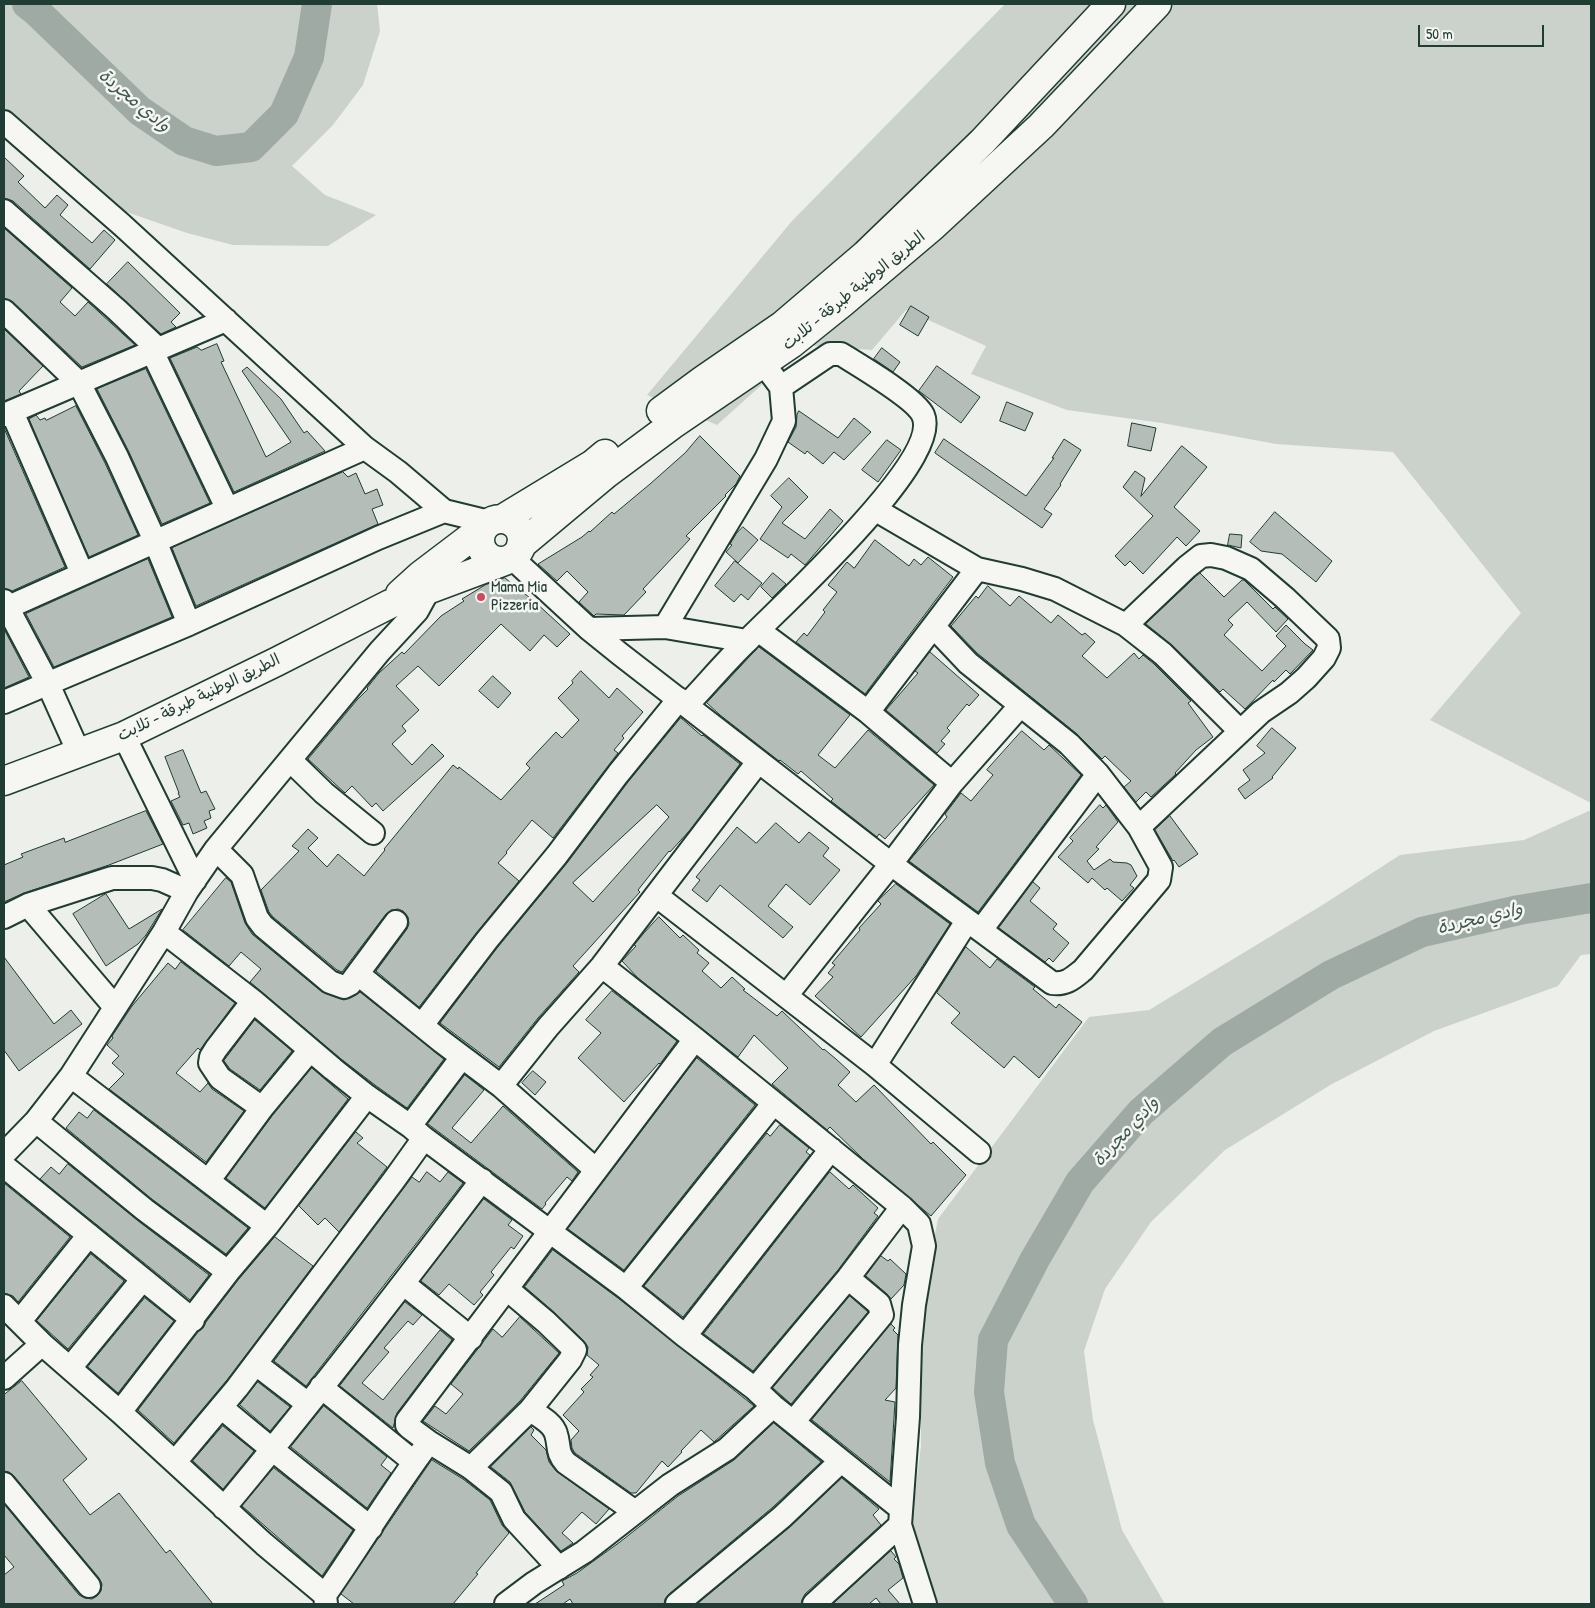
<!DOCTYPE html>
<html>
<head>
<meta charset="utf-8">
<style>
  body { margin:0 }
  #map { position:relative; width:1595px; height:1608px; overflow:hidden; background:#edefea; font-family:"Patrick Hand",sans-serif }
  canvas { display:block }
  .frame { position:absolute; inset:0; border:5px solid #1f3d34; pointer-events:none }
  .scale { position:absolute; left:1418px; top:25px; width:126px; height:22px; box-sizing:border-box; border:2px solid #1f3d34; border-top:0; padding-left:6px; font-size:15px; line-height:18px; white-space:nowrap; color:#1f3d34; -webkit-text-stroke:4px #f6f6f2; paint-order:stroke }
</style>
</head>
<body>
<div id="map">
<canvas width="1595" height="1608"></canvas>
<div class="frame"></div>
<div class="scale">50 m</div>
</div>
<script>
const c = document.querySelector('canvas').getContext('2d');
c.lineJoin = 'round';
function fill(path, color) { c.fillStyle = color; c.fill(path, 'evenodd'); }
function stroke(path, color, width, dash) { c.strokeStyle = color; c.lineWidth = width; c.lineCap = dash ? 'butt' : 'round'; c.setLineDash(dash || []); c.stroke(path); }
function drawText(font, color, halo, rows, align = 'center') {
  c.font = font + ' "Patrick Hand","Playpen Sans Arabic",sans-serif'; c.lineWidth = 5; c.setLineDash([]); c.textBaseline = 'middle'; c.strokeStyle = halo; c.fillStyle = color; for (const [text, x, y, turn = 0] of rows) {
    c.save(); c.translate(x, y); c.rotate((+turn || 0) * Math.PI / 180); c.textAlign = isNaN(turn) ? turn : align; if (halo) c.strokeText(text, 0, 0); c.fillText(text, 0, 0); c.restore();
  }
}
fill(new Path2D(`
  M 4,4 L 377,4 L 380,31 L 363,85 L 333,125 L 292,166 L 325,195 L 376,215 L 328,246 L 233,245 L 187,233 L 118,209 L 4,116 Z
  M 1005,4 L 1591,4 L 1591,803 L 1430,720 L 1521,613 L 1393,452 L 1276,444 L 1162,423 L 1067,410 L 971,374 L 986,346 L 906,310 L 872,350 L 806,345 L 717,425 L 647,395 L 792,221 Z
  M 1591,810 L 1591,954 L 1581,955 L 1558,986 L 1434,1031 L 1332,1084 L 1225,1150 L 1151,1222 L 1105,1289 L 1084,1351 L 1093,1420 L 1122,1530 L 1165,1604 L 936,1604 L 911,1525 L 921,1446 L 921,1304 L 938,1219 L 1089,1017 L 1149,1010 L 1324,904 L 1400,855 L 1524,840 Z`), '#cbd2cc');
stroke(new Path2D(`
  M 27,4 L 36,11 L 140,111 L 184,141 L 216,151 L 251,147 L 284,114 L 309,57 L 317,4
  M 1073,1604 L 1021,1525 L 1000,1463 L 989,1392 L 993,1340 L 1035,1259 L 1080,1182 L 1141,1112 L 1222,1042 L 1331,975 L 1422,932 L 1519,910 L 1591,898`), '#9faaa4', 30);
const building = new Path2D(`
  M 4,157 L 24,176 L 18,182 L 45,208 L 57,195 L 68,205 L 60,215 L 92,243 L 104,230 L 115,240 L 90,269 L 13,201 L 4,198 Z
  M 4,228 L 72,288 L 60,302 L 75,316 L 88,302 L 135,345 L 82,367 L 13,302 L 4,298 Z
  M 128,262 L 180,313 L 171,322 L 176,327 L 161,334 L 107,284 Z
  M 911,306 L 929,317 L 918,336 L 900,325 Z
  M 4,329 L 43,366 L 19,391 L 21,394 L 4,401 Z
  M 217,344 L 224,361 L 221,362 L 266,457 L 291,442 L 242,371 L 247,367 L 281,399 L 304,433 L 307,431 L 325,451 L 234,492 L 170,358 L 197,347 L 201,350 Z
  M 882,348 L 900,362 L 893,372 L 874,359 Z
  M 937,366 L 980,397 L 961,423 L 919,391 Z
  M 146,369 L 210,503 L 162,524 L 129,452 L 97,389 Z
  M 1007,402 L 1033,413 L 1025,431 L 1000,421 Z
  M 76,406 L 105,463 L 138,535 L 89,557 L 29,419 L 36,415 L 40,420 L 45,418 L 46,420 Z
  M 799,411 L 838,438 L 854,418 L 871,432 L 844,460 L 834,452 L 823,464 L 807,451 L 805,454 L 788,442 L 796,427 L 797,415 Z
  M 1132,423 L 1156,428 L 1151,451 L 1128,446 Z
  M 4,428 L 65,567 L 12,591 L 4,588 Z
  M 700,436 L 740,476 L 736,484 L 725,495 L 726,496 L 686,536 L 690,539 L 643,589 L 646,592 L 624,615 L 596,614 L 594,616 L 579,602 L 588,592 L 567,571 L 557,581 L 538,564 L 582,537 L 589,531 L 590,532 L 612,512 L 614,514 L 650,484 L 685,453 Z
  M 944,439 L 1026,496 L 1054,458 L 1052,458 L 1064,439 L 1081,450 L 1060,484 L 1061,485 L 1044,509 L 1052,514 L 1042,528 L 935,453 Z
  M 887,440 L 901,450 L 878,482 L 862,470 Z
  M 1182,446 L 1207,467 L 1174,507 L 1200,531 L 1186,546 L 1177,537 L 1143,574 L 1130,561 L 1125,566 L 1115,556 L 1153,516 L 1123,487 L 1135,471 L 1145,478 L 1141,496 Z
  M 343,472 L 348,477 L 356,473 L 365,494 L 377,489 L 383,505 L 372,509 L 378,524 L 196,606 L 172,548 Z
  M 789,478 L 808,497 L 782,523 L 805,539 L 830,509 L 843,521 L 805,565 L 791,554 L 788,558 L 760,539 L 782,507 L 771,496 Z
  M 1275,512 L 1332,561 L 1316,582 L 1282,554 L 1261,551 L 1250,542 Z
  M 743,527 L 758,540 L 738,563 L 726,552 L 732,545 L 730,544 L 736,534 Z
  M 1230,534 L 1242,535 L 1241,548 L 1228,545 Z
  M 875,540 L 909,566 L 914,559 L 921,565 L 928,557 L 953,577 L 865,694 L 796,642 L 804,633 L 807,636 L 825,612 L 823,610 L 837,592 L 828,585 L 847,562 L 854,568 Z
  M 148,559 L 172,617 L 54,667 L 26,614 Z
  M 735,561 L 762,583 L 748,600 L 741,594 L 734,602 L 715,586 Z
  M 773,573 L 786,584 L 772,598 L 761,587 Z
  M 1200,573 L 1224,597 L 1242,580 L 1244,580 L 1273,609 L 1275,607 L 1288,619 L 1276,632 L 1247,602 L 1228,620 L 1233,625 L 1224,635 L 1262,671 L 1286,646 L 1276,636 L 1286,625 L 1305,644 L 1313,650 L 1290,674 L 1286,670 L 1274,682 L 1273,680 L 1245,709 L 1223,689 L 1220,692 L 1172,645 L 1146,624 Z
  M 505,578 L 535,602 L 570,634 L 557,647 L 544,635 L 530,651 L 501,624 L 439,686 L 418,666 L 396,686 L 419,710 L 402,726 L 406,731 L 392,744 L 412,765 L 432,744 L 444,756 L 383,811 L 376,803 L 372,807 L 352,786 L 345,793 L 308,759 L 357,700 L 368,689 L 367,688 L 379,673 L 402,652 L 404,654 L 441,616 L 464,601 L 462,599 L 485,585 Z
  M 988,586 L 1010,606 L 1019,596 L 1051,623 L 1058,615 L 1082,635 L 1085,633 L 1095,642 L 1082,656 L 1107,678 L 1134,653 L 1139,659 L 1143,655 L 1154,664 L 1191,701 L 1188,703 L 1213,737 L 1196,750 L 1175,773 L 1176,774 L 1151,797 L 1146,792 L 1136,802 L 1124,787 L 1131,781 L 1105,756 L 1102,759 L 1077,734 L 977,653 L 951,626 L 976,596 L 978,598 Z
  M 4,629 L 29,677 L 4,688 Z
  M 759,647 L 850,715 L 818,755 L 835,768 L 868,730 L 934,785 L 885,839 L 879,834 L 877,837 L 831,801 L 833,799 L 801,771 L 798,774 L 780,760 L 779,761 L 720,715 L 707,703 Z
  M 930,652 L 979,695 L 969,706 L 967,704 L 947,728 L 950,731 L 941,741 L 945,744 L 937,753 L 886,710 L 918,673 L 915,671 Z
  M 581,671 L 609,698 L 617,688 L 643,712 L 622,736 L 624,738 L 614,750 L 618,753 L 553,838 L 532,820 L 506,852 L 507,853 L 498,863 L 519,881 L 477,932 L 419,1007 L 376,971 L 407,929 L 409,924 L 408,917 L 403,911 L 398,909 L 391,910 L 386,914 L 342,972 L 337,970 L 273,917 L 269,912 L 261,890 L 299,851 L 292,846 L 308,829 L 318,838 L 308,848 L 327,867 L 338,854 L 364,876 L 385,850 L 384,849 L 453,765 L 458,769 L 459,767 L 501,800 L 530,768 L 526,764 L 556,732 L 562,738 L 579,720 L 558,698 L 573,683 L 572,681 Z
  M 493,676 L 511,693 L 498,708 L 479,691 Z
  M 681,718 L 702,736 L 703,735 L 740,764 L 690,830 L 670,852 L 669,851 L 638,890 L 640,892 L 573,966 L 579,972 L 538,1018 L 499,1067 L 440,1023 L 497,948 L 567,863 L 628,782 ZM 657,805 L 669,817 L 593,902 L 573,883 Z
  M 1272,728 L 1296,748 L 1272,777 L 1273,778 L 1245,799 L 1238,789 L 1250,780 L 1243,770 L 1265,753 L 1257,746 Z
  M 1022,731 L 1044,750 L 1049,745 L 1081,775 L 978,912 L 909,861 L 947,817 L 945,814 L 961,793 L 971,801 L 993,775 L 987,770 Z
  M 183,750 L 201,793 L 206,791 L 215,809 L 209,811 L 211,818 L 204,821 L 207,828 L 193,834 L 189,823 L 183,825 L 171,801 L 180,797 L 178,793 L 179,793 L 165,757 Z
  M 1100,805 L 1103,808 L 1106,805 L 1118,822 L 1096,847 L 1099,849 L 1087,861 L 1094,870 L 1110,859 L 1113,862 L 1127,863 L 1131,865 L 1137,876 L 1130,885 L 1134,888 L 1122,901 L 1107,888 L 1105,890 L 1092,878 L 1088,883 L 1058,857 L 1073,841 L 1070,838 Z
  M 146,811 L 163,844 L 109,865 L 24,893 L 4,902 L 4,865 L 23,857 L 21,854 L 64,838 L 65,842 Z
  M 1170,816 L 1198,854 L 1179,867 L 1174,860 L 1173,861 L 1155,830 Z
  M 776,823 L 799,843 L 809,832 L 829,848 L 823,856 L 840,870 L 810,905 L 786,884 L 768,906 L 793,927 L 783,938 L 720,885 L 707,902 L 692,890 L 700,880 L 696,877 L 737,827 L 756,843 Z
  M 226,878 L 231,882 L 245,923 L 252,934 L 322,992 L 344,1000 L 360,992 L 444,1059 L 407,1108 L 375,1085 L 341,1059 L 250,982 L 261,969 L 241,952 L 229,966 L 183,930 Z
  M 1033,882 L 1040,888 L 1030,901 L 1057,924 L 1053,929 L 1069,943 L 1053,962 L 1049,958 L 1045,962 L 999,928 Z
  M 896,884 L 950,924 L 916,976 L 861,1037 L 815,996 L 833,977 L 828,973 L 835,965 L 832,963 L 860,930 L 859,928 L 881,904 L 878,901 Z
  M 106,894 L 129,929 L 162,909 L 146,935 L 138,944 L 106,966 L 73,914 Z
  M 659,917 L 680,938 L 683,935 L 699,950 L 697,953 L 709,963 L 702,971 L 721,988 L 732,977 L 745,989 L 743,990 L 777,1016 L 782,1011 L 823,1050 L 824,1049 L 836,1059 L 850,1072 L 838,1085 L 856,1102 L 874,1085 L 931,1144 L 933,1142 L 966,1175 L 931,1216 L 863,1159 L 830,1127 L 827,1130 L 772,1084 L 788,1068 L 754,1035 L 738,1057 L 638,978 L 622,961 L 636,946 L 634,945 L 644,933 Z
  M 966,947 L 990,968 L 997,959 L 1035,987 L 1033,989 L 1056,1008 L 1059,1004 L 1082,1022 L 1039,1078 L 1014,1056 L 1004,1068 L 951,1023 L 960,1013 L 937,993 Z
  M 4,957 L 54,1024 L 71,1010 L 82,1024 L 19,1071 L 4,1050 Z
  M 181,962 L 235,1003 L 200,1050 L 198,1048 L 176,1073 L 200,1092 L 208,1083 L 212,1089 L 244,1111 L 206,1162 L 109,1089 L 124,1074 L 112,1063 L 119,1056 L 107,1045 L 113,1038 L 112,1036 L 132,1006 L 168,963 L 175,969 Z
  M 612,991 L 677,1041 L 660,1064 L 659,1063 L 624,1102 L 578,1058 L 601,1033 L 586,1020 Z
  M 255,1020 L 292,1051 L 260,1090 L 230,1069 L 224,1061 Z
  M 697,1058 L 755,1105 L 624,1270 L 568,1229 Z
  M 312,1068 L 348,1099 L 265,1208 L 226,1178 L 272,1116 Z
  M 533,1071 L 546,1082 L 535,1095 L 522,1083 Z
  M 465,1075 L 484,1090 L 452,1128 L 471,1143 L 503,1106 L 578,1172 L 572,1181 L 567,1177 L 545,1203 L 546,1204 L 542,1209 L 428,1124 Z
  M 94,1110 L 248,1228 L 226,1254 L 153,1200 L 66,1128 L 79,1112 L 87,1118 Z
  M 780,1125 L 809,1148 L 806,1152 L 810,1155 L 683,1317 L 644,1286 L 767,1133 L 770,1136 Z
  M 356,1132 L 363,1138 L 357,1143 L 387,1167 L 339,1232 L 325,1218 L 318,1225 L 299,1206 Z
  M 68,1164 L 137,1220 L 209,1275 L 190,1300 L 40,1179 L 51,1167 L 59,1174 Z
  M 427,1172 L 440,1182 L 448,1172 L 463,1183 L 306,1386 L 274,1361 L 412,1177 L 419,1182 Z
  M 830,1172 L 849,1189 L 853,1185 L 866,1197 L 878,1208 L 874,1213 L 878,1216 L 838,1270 L 753,1371 L 704,1334 Z
  M 4,1183 L 70,1237 L 18,1302 L 13,1296 L 4,1293 Z
  M 484,1199 L 512,1220 L 508,1225 L 523,1236 L 514,1249 L 511,1247 L 491,1272 L 494,1275 L 480,1292 L 483,1295 L 474,1305 L 449,1284 L 439,1295 L 421,1281 Z
  M 275,1237 L 313,1266 L 227,1380 L 174,1443 L 138,1410 L 198,1332 L 203,1328 L 206,1322 L 238,1280 Z
  M 553,1250 L 618,1298 L 754,1406 L 714,1442 L 701,1430 L 681,1451 L 682,1452 L 668,1467 L 662,1461 L 636,1493 L 631,1493 L 575,1453 L 572,1448 L 571,1440 L 579,1431 L 563,1415 L 584,1392 L 581,1389 L 593,1377 L 590,1375 L 599,1365 L 587,1355 L 588,1347 L 584,1341 L 555,1313 L 525,1287 Z
  M 91,1254 L 124,1281 L 68,1349 L 37,1321 Z
  M 881,1256 L 888,1261 L 890,1259 L 906,1274 L 904,1285 L 891,1299 L 887,1294 L 866,1276 Z
  M 850,1296 L 868,1312 L 791,1404 L 773,1388 Z
  M 145,1298 L 174,1321 L 118,1393 L 88,1367 Z
  M 405,1302 L 422,1315 L 413,1325 L 408,1321 L 384,1348 L 389,1352 L 362,1383 L 383,1400 L 440,1330 L 452,1340 L 397,1413 L 393,1428 L 340,1386 Z
  M 520,1317 L 559,1353 L 520,1401 L 469,1451 L 423,1421 L 435,1406 L 446,1414 L 463,1394 L 451,1384 L 493,1329 L 502,1337 Z
  M 891,1324 L 895,1328 L 893,1330 L 898,1335 L 896,1388 L 885,1400 L 895,1402 L 890,1482 L 812,1420 Z
  M 22,1381 L 87,1459 L 63,1480 L 90,1515 L 119,1493 L 166,1553 L 170,1550 L 213,1604 L 4,1604 L 4,1575 L 14,1567 L 4,1555 L 4,1504 L 79,1595 L 85,1598 L 92,1599 L 97,1596 L 101,1591 L 102,1584 L 99,1578 L 14,1476 L 9,1472 L 4,1471 L 4,1395 Z
  M 258,1382 L 290,1407 L 270,1431 L 240,1405 Z
  M 324,1406 L 387,1457 L 381,1465 L 391,1473 L 367,1508 L 291,1447 Z
  M 774,1423 L 821,1462 L 773,1507 L 669,1594 L 665,1599 L 664,1604 L 573,1604 L 570,1599 L 563,1604 L 535,1604 L 564,1585 L 562,1581 L 577,1573 L 620,1542 L 678,1496 L 734,1460 Z
  M 223,1426 L 254,1451 L 223,1489 L 193,1461 Z
  M 531,1427 L 534,1430 L 531,1435 L 546,1450 L 549,1462 L 556,1471 L 609,1509 L 596,1524 L 582,1512 L 562,1533 L 573,1543 L 561,1551 L 525,1512 L 510,1482 L 491,1467 Z
  M 432,1460 L 463,1479 L 490,1500 L 502,1525 L 509,1533 L 476,1573 L 478,1574 L 453,1604 L 354,1604 L 341,1594 Z
  M 274,1468 L 353,1530 L 322,1576 L 242,1506 Z
  M 842,1478 L 879,1509 L 873,1515 L 881,1525 L 805,1594 L 802,1600 L 801,1604 L 697,1604 L 790,1527 Z
  M 891,1551 L 896,1557 L 894,1559 L 899,1564 L 903,1578 L 888,1590 L 900,1604 L 881,1604 L 876,1598 L 869,1604 L 833,1604 Z`);
fill(building, '#b4bdb8');
stroke(building, '#1f3d34', 1);
const minor = new Path2D(`
  M 4,122 L 122,225 L 365,448 L 398,472 L 444,511 L 489,522
  M 4,211 L 117,310 L 158,349
  M 4,311 L 79,383 L 117,457 L 155,541 L 189,624
  M 152,351 L 227,508
  M 12,412 L 82,573
  M 4,415 L 226,320
  M 876,510 L 977,569 L 1022,579 L 1055,589 L 1126,625 L 1163,654 L 1240,731
  M 512,558 L 589,629 L 620,654 L 891,864 L 1052,983 C 1066,985 1073,978 1083,970 L 1159,880 L 1161,867 L 1139,827 L 1098,774 L 1069,744 L 968,663 L 934,627
  M 4,601 L 48,684 L 79,753
  M 4,609 L 365,448
  M 1126,625 L 1187,567 L 1201,556 L 1211,555 L 1226,558 L 1251,569 L 1285,598 L 1328,639 L 1329,648 L 1324,658 L 1306,678 L 1289,693 L 1261,712 L 1139,827
  M 665,627 L 766,459 L 784,421 L 781,387 L 772,375
  M 589,629 L 665,627 L 747,641
  M 758,630 L 868,712 L 952,783
  M 4,702 L 189,624 L 378,538 L 444,511
  M 687,705 C 707,684 726,661 747,641 C 779,608 943,460 923,415 C 915,398 860,366 841,354 L 830,354 L 781,387
  M 868,712 L 977,569
  M 124,736 L 195,880
  M 290,760 L 324,793 L 373,833
  M 216,849 L 242,875 L 257,918 L 263,926 L 330,982 L 344,987 L 350,984 L 396,922
  M 657,896 L 875,1065 L 979,1152
  M 28,905 L 115,1007
  M 4,917 L 28,905 L 112,878 L 152,878 L 162,880 L 187,891
  M 981,930 L 1098,774
  M 164,932 L 253,1001 L 333,1069 L 367,1096 L 410,1126 L 424,1138 L 626,1288 L 685,1336 L 755,1389 L 773,1406 L 900,1508
  M 602,966 L 695,1039 L 902,1207 L 919,1224 L 924,1246 L 914,1305 L 910,1345 L 908,1417 L 900,1525 L 925,1604
  M 358,974 L 441,1041 L 501,1086 L 595,1169
  M 786,996 L 891,864 L 952,783 L 1020,706
  M 253,1001 L 216,1049 L 211,1057 L 210,1063 L 220,1078 L 262,1108
  M 422,1025 L 487,940 L 557,855 L 618,774 L 679,699
  M 875,1065 L 967,921
  M 71,1076 L 267,1226
  M 501,1086 L 548,1027 L 602,966 L 758,762
  M 36,1121 L 145,1210 L 228,1272
  M 410,1126 L 462,1057
  M 4,1154 L 36,1121 L 71,1076 L 164,932 L 187,891 L 216,849 L 380,651 L 417,611 L 428,591 L 423,580
  M 4,1166 L 193,1320
  M 209,1180 L 262,1108 L 310,1050
  M 404,1284 L 471,1338
  M 626,1288 L 773,1104
  M 4,1306 L 42,1344 L 120,1412 L 264,1544 L 325,1595 L 326,1604
  M 20,1321 L 89,1235
  M 685,1336 L 831,1149
  M 256,1364 L 308,1404
  M 70,1368 L 142,1280
  M 4,1378 L 42,1344
  M 321,1387 L 414,1462
  M 755,1389 L 848,1278 L 902,1207
  M 221,1407 C 270,1449 321,1488 371,1528
  M 530,1410 C 539,1416 553,1423 556,1434 C 560,1446 556,1452 566,1463 L 634,1511
  M 120,1412 L 228,1272 L 267,1226 L 367,1096
  M 794,1421 L 882,1315 L 879,1304 L 848,1278
  M 175,1462 L 237,1388 L 394,1180 L 424,1138
  M 471,1468 L 530,1410 L 570,1360 L 575,1350 L 546,1322 L 507,1289
  M 4,1484 L 89,1586
  M 224,1508 C 313,1401 398,1291 482,1180
  M 559,1568 L 514,1519 L 501,1492 L 471,1468 L 429,1442 L 410,1428 L 407,1425 L 407,1421 L 695,1039
  M 325,1595 C 360,1545 392,1491 429,1442
  M 506,1604 L 534,1583 L 584,1552 L 670,1485 L 727,1449 L 773,1406
  M 677,1604 L 782,1517 L 841,1461
  M 814,1604 L 900,1525`);
const major = new Path2D(`
  M 661,411 L 703,380 L 783,325 L 865,255 L 982,142 L 1111,4
  M 504,518 L 593,464 L 605,454
  M480 540a21 21 0 1 1 42 0a21 21 0 1 1-42 0Z
  M 521,545 L 606,474 L 672,425 L 791,344 L 842,303 L 933,226 L 1041,126 L 1157,4
  M 400,594 L 421,575 L 483,528
  M 4,781 L 124,736 L 276,662 L 390,604 L 505,561`);
stroke(minor, '#1f3d34', 26);
stroke(major, '#1f3d34', 31);
stroke(minor, '#f6f6f2', 22);
stroke(major, '#f6f6f2', 28);
for (const [x, y, r, color] of [
  [481,597,5,"#d1495b"]
]) { const dot = new Path2D(); dot.arc(x, y, r, 0, 2 * Math.PI); c.fillStyle = color; c.fill(dot); stroke(dot, '#f6f6f2', 2); }
drawText('16px', '#1f3d34', '#f6f6f2', [
  ["الطريق الوطنية طبرقة - تلابت",854,291,-39],
  ["الطريق الوطنية طبرقة - تلابت",199,698,-26]
]);
drawText('16px', '#1f3d34', '#f6f6f2', [
  ["Mama Mia",491,588],
  ["Pizzeria",491,606]
], 'left');
drawText('italic 18px', '#3f5850', '#f6f6f2', [
  ["وادي مجردة",134,101,40],
  ["وادي مجردة",1480,919,-13],
  ["وادي مجردة",1126,1132,-47]
]);
</script>
</body>
</html>
